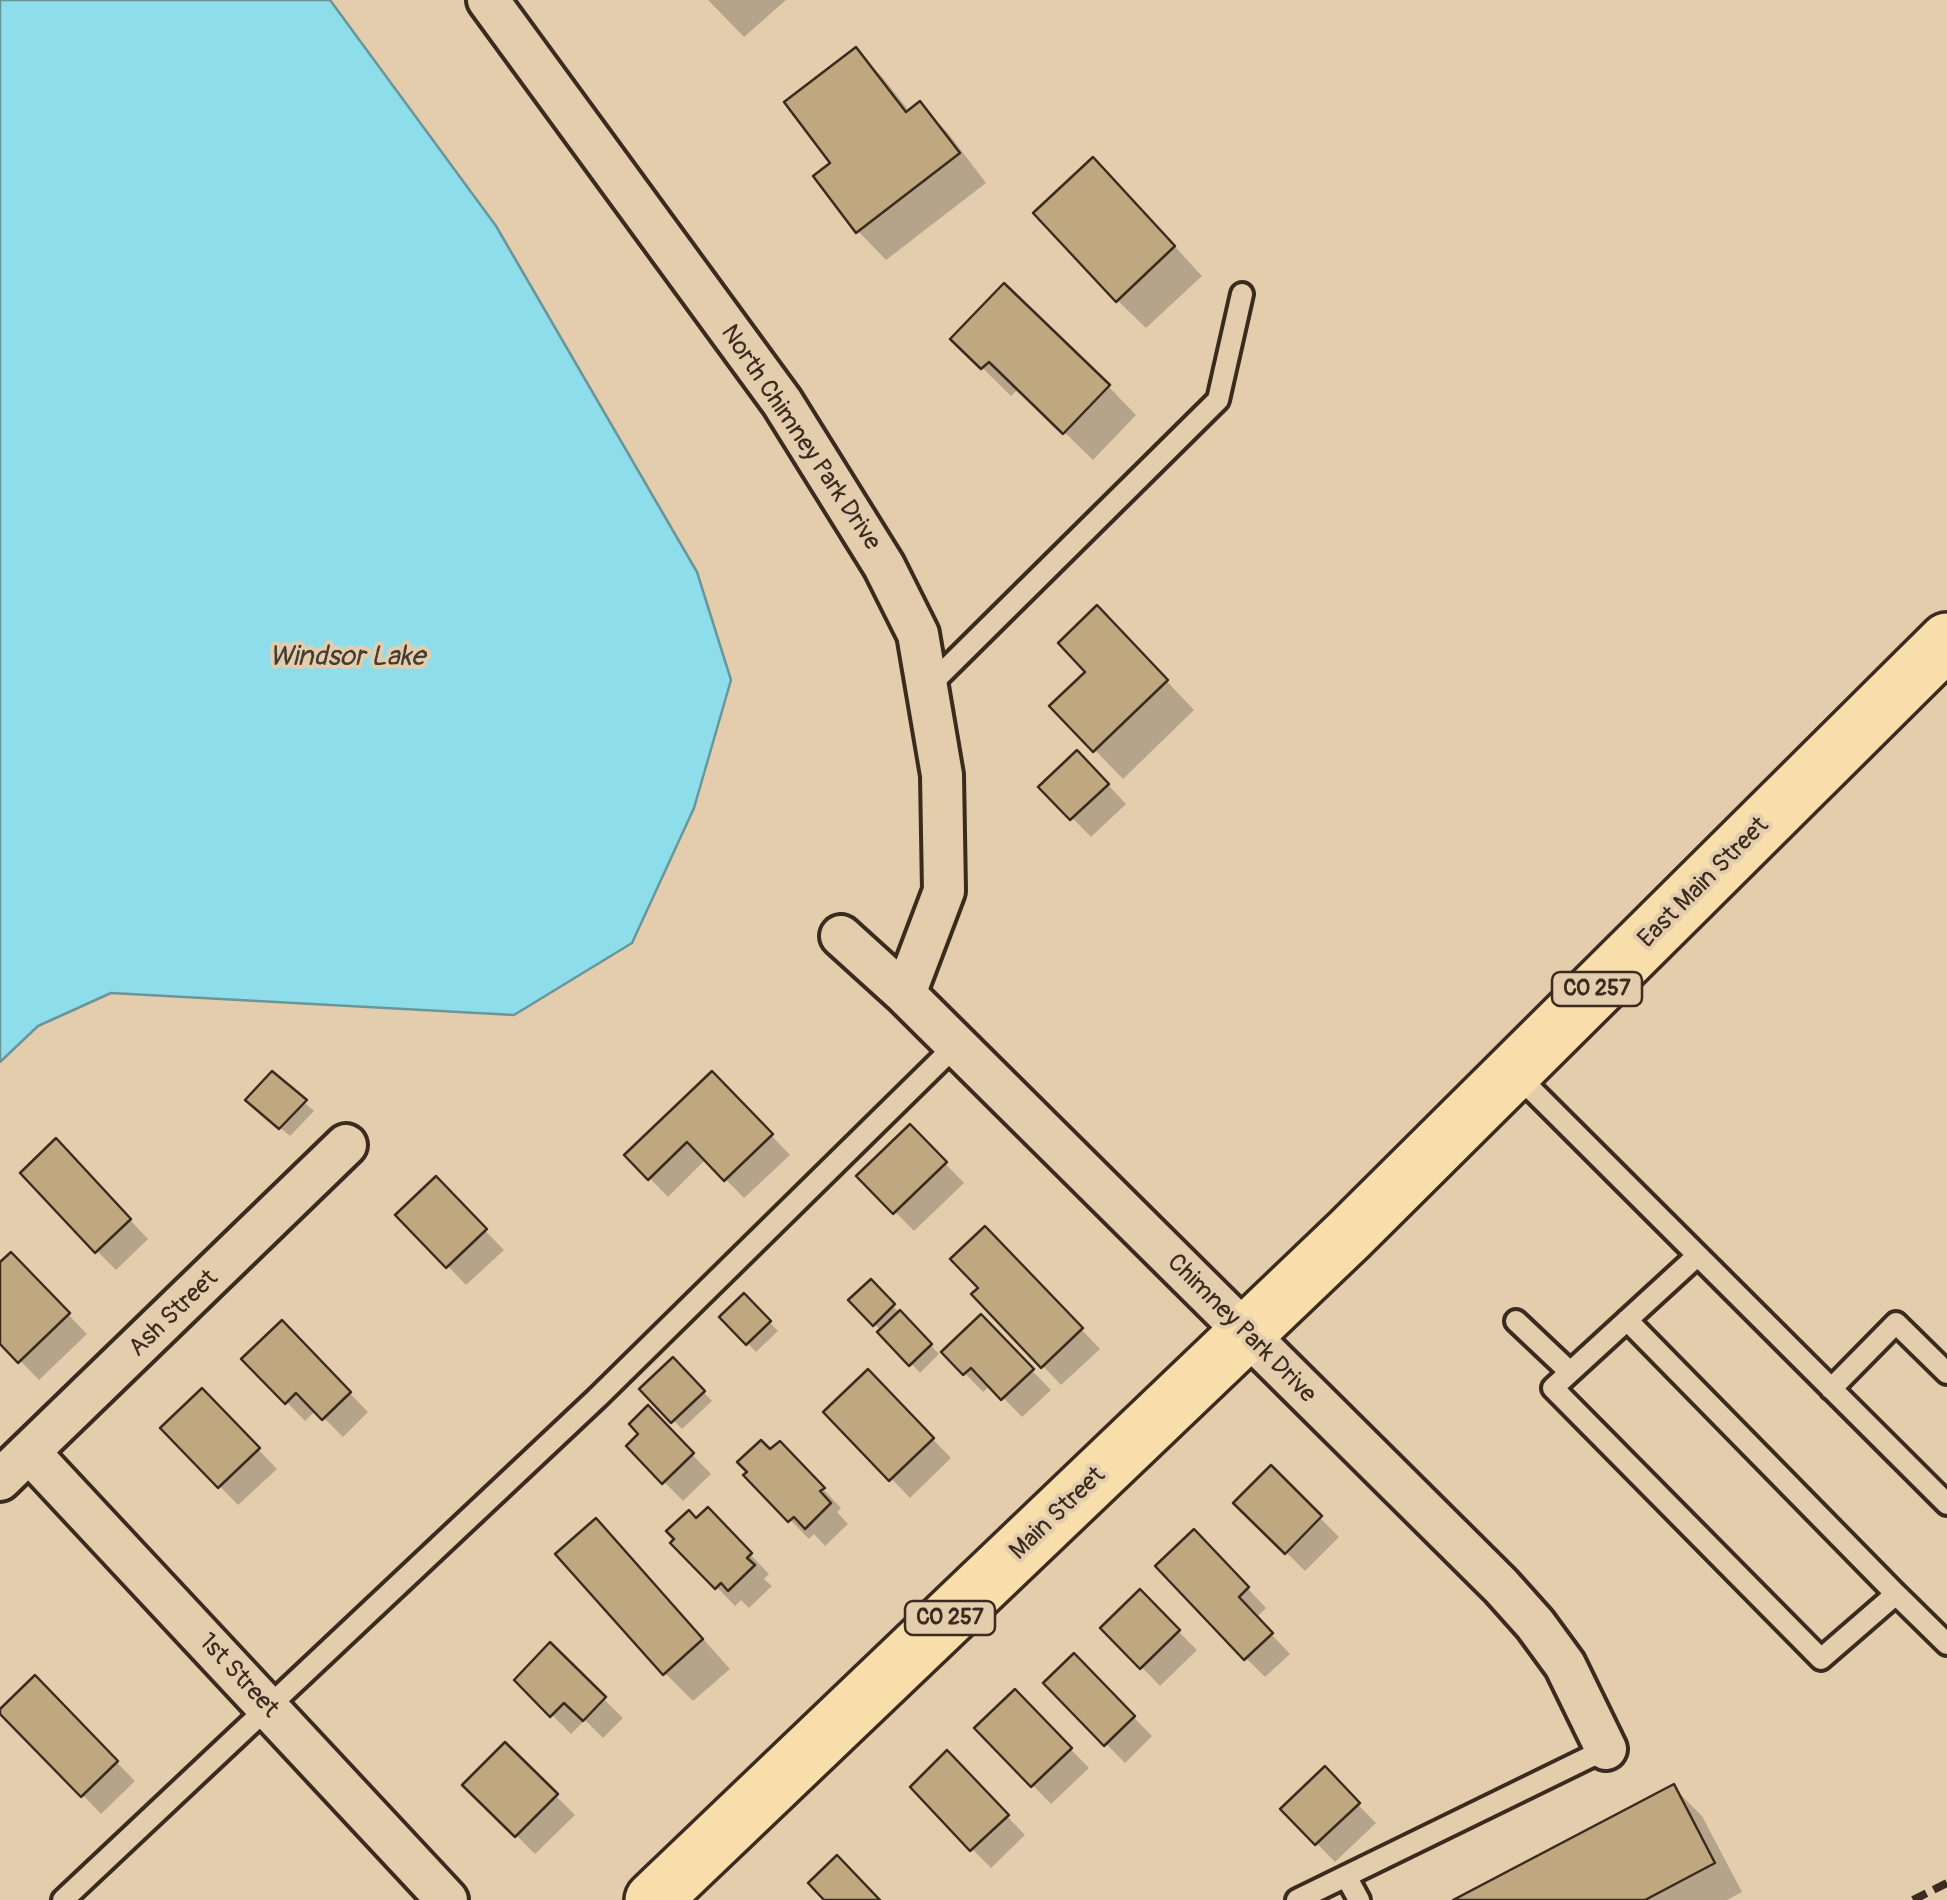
<!DOCTYPE html>
<html>
<head>
<meta charset="utf-8">
<style>
  body { margin:0 }
  canvas { display:block; background:#e4cdad }
</style>
</head>
<body>
<canvas width="1947" height="1900"></canvas>
<script>
const c = document.querySelector('canvas').getContext('2d');
c.lineJoin = 'round';
function fill(path, color) { c.fillStyle = color; c.fill(path, 'evenodd'); }
function stroke(path, color, width, dash) { c.strokeStyle = color; c.lineWidth = width; c.lineCap = dash ? 'butt' : 'round'; c.setLineDash(dash || []); c.stroke(path); }
function drawText(font, color, halo, rows, align = 'center') {
  c.font = font + ' Pangolin,sans-serif'; c.lineWidth = 8; c.setLineDash([]); c.textBaseline = 'middle'; c.strokeStyle = halo; c.fillStyle = color; for (const [text, x, y, turn = 0] of rows) {
    c.save(); c.translate(x, y); c.rotate((+turn || 0) * Math.PI / 180); c.textAlign = isNaN(turn) ? turn : align; if (halo) c.strokeText(text, 0, 0); c.fillText(text, 0, 0); c.restore();
  }
}
const water = new Path2D(`
  M 0,0 L 330,0 L 496,226 L 697,572 L 731,680 L 694,808 L 632,943 L 514,1015 L 111,993 L 38,1026 L 0,1062 Z`);
fill(water, '#8dddea');
stroke(water, '#6c9598', 2.5);
fill(new Path2D(`
  M 708,0 L 786,0 L 744,37 Z
  M 856,50 L 884,79 L 910,112 L 920,105 L 948,133 L 986,183 L 886,260 L 858,231 L 834,163 Z
  M 1122,189 L 1202,276 L 1146,328 L 1117,300 Z
  M 953,339 L 1108,386 L 1136,415 L 1093,460 L 1019,388 L 1011,396 Z
  M 1125,637 L 1194,710 L 1123,779 L 1095,750 L 1088,672 Z
  M 1096,772 L 1126,804 L 1091,837 L 1042,787 Z
  M 272,1074 L 314,1111 L 290,1136 L 257,1108 Z
  M 731,1093 L 790,1155 L 744,1198 L 706,1159 L 668,1197 L 627,1155 Z
  M 910,1127 L 964,1183 L 914,1231 L 860,1176 Z
  M 75,1161 L 148,1239 L 116,1270 L 97,1251 Z
  M 436,1180 L 504,1250 L 466,1285 L 399,1215 Z
  M 1004,1248 L 1100,1349 L 1061,1385 L 974,1294 Z
  M 11,1255 L 87,1334 L 39,1380 L 0,1340 L 0,1266 Z
  M 871,1283 L 939,1354 L 920,1373 L 852,1300 Z
  M 744,1296 L 778,1331 L 756,1352 L 723,1317 Z
  M 981,1318 L 1051,1390 L 1022,1417 L 991,1385 L 983,1392 L 944,1352 Z
  M 282,1323 L 368,1412 L 343,1437 L 316,1410 L 305,1421 L 245,1359 Z
  M 673,1361 L 712,1401 L 682,1429 L 643,1389 Z
  M 868,1372 L 951,1458 L 910,1498 L 827,1412 Z
  M 202,1391 L 277,1469 L 238,1505 L 163,1428 Z
  M 648,1409 L 711,1474 L 683,1501 L 629,1446 L 642,1434 Z
  M 780,1444 L 841,1508 L 837,1512 L 848,1524 L 825,1546 L 814,1534 L 809,1539 L 746,1475 Z
  M 1271,1469 L 1339,1537 L 1305,1571 L 1237,1503 Z
  M 708,1510 L 769,1574 L 764,1579 L 772,1586 L 749,1608 L 741,1600 L 735,1606 L 674,1543 Z
  M 624,1550 L 730,1669 L 693,1701 L 665,1673 Z
  M 1213,1551 L 1266,1608 L 1256,1618 L 1290,1654 L 1265,1677 L 1246,1658 Z
  M 1140,1593 L 1197,1650 L 1160,1686 L 1104,1628 Z
  M 550,1646 L 623,1718 L 603,1738 L 585,1720 L 571,1734 L 517,1680 Z
  M 1074,1656 L 1152,1736 L 1125,1763 L 1046,1683 Z
  M 35,1679 L 135,1781 L 101,1814 L 1,1711 Z
  M 1015,1692 L 1089,1768 L 1051,1804 L 977,1728 Z
  M 505,1745 L 575,1815 L 535,1854 L 466,1785 Z
  M 947,1754 L 1025,1835 L 991,1868 L 972,1849 Z
  M 1324,1770 L 1376,1823 L 1335,1862 L 1283,1809 Z
  M 1673,1787 L 1702,1816 L 1742,1892 L 1727,1900 L 1459,1900 Z`), '#0003');
const building = new Path2D(`
  M 856,47 L 906,112 L 920,101 L 960,153 L 856,233 L 813,176 L 830,163 L 784,102 Z
  M 1093,157 L 1175,246 L 1116,302 L 1033,213 Z
  M 1004,283 L 1110,385 L 1063,434 L 989,362 L 981,369 L 950,339 Z
  M 1097,605 L 1168,680 L 1093,752 L 1049,706 L 1085,672 L 1058,643 Z
  M 1077,750 L 1109,784 L 1070,820 L 1038,787 Z
  M 272,1071 L 307,1100 L 279,1129 L 245,1100 Z
  M 712,1071 L 773,1134 L 724,1181 L 687,1142 L 648,1180 L 624,1155 Z
  M 910,1124 L 947,1162 L 893,1214 L 856,1176 Z
  M 56,1138 L 131,1219 L 95,1253 L 20,1173 Z
  M 436,1176 L 487,1229 L 446,1268 L 395,1215 Z
  M 985,1226 L 1083,1328 L 1041,1368 L 971,1294 L 978,1288 L 950,1259 Z
  M 11,1252 L 70,1313 L 18,1363 L 0,1344 L 0,1262 Z
  M 871,1279 L 895,1304 L 873,1326 L 848,1300 Z
  M 744,1293 L 771,1321 L 746,1345 L 719,1317 Z
  M 900,1310 L 932,1344 L 909,1366 L 877,1332 Z
  M 981,1314 L 1034,1369 L 1001,1400 L 971,1368 L 963,1375 L 941,1352 Z
  M 282,1320 L 351,1392 L 322,1420 L 296,1393 L 285,1404 L 241,1359 Z
  M 673,1357 L 705,1391 L 671,1423 L 639,1389 Z
  M 868,1369 L 934,1438 L 889,1481 L 823,1412 Z
  M 202,1388 L 260,1448 L 218,1488 L 160,1428 Z
  M 648,1405 L 694,1453 L 662,1484 L 626,1446 L 638,1434 L 629,1424 Z
  M 761,1440 L 770,1449 L 780,1441 L 825,1488 L 820,1491 L 831,1503 L 805,1529 L 794,1517 L 788,1522 L 743,1475 L 747,1472 L 737,1462 Z
  M 1271,1465 L 1322,1516 L 1285,1554 L 1233,1503 Z
  M 708,1507 L 752,1553 L 747,1558 L 755,1565 L 728,1591 L 721,1583 L 715,1589 L 670,1543 L 674,1539 L 666,1531 L 689,1510 L 696,1518 Z
  M 596,1518 L 703,1639 L 663,1675 L 555,1554 Z
  M 1194,1529 L 1249,1587 L 1239,1597 L 1273,1633 L 1244,1660 L 1155,1566 Z
  M 1140,1589 L 1180,1630 L 1140,1669 L 1100,1628 Z
  M 550,1642 L 606,1697 L 583,1721 L 564,1703 L 550,1717 L 514,1680 Z
  M 1074,1653 L 1135,1716 L 1104,1746 L 1043,1683 Z
  M 35,1675 L 118,1761 L 81,1797 L 0,1714 L 0,1709 Z
  M 1015,1689 L 1072,1748 L 1031,1787 L 974,1728 Z
  M 505,1742 L 558,1794 L 515,1837 L 462,1785 Z
  M 947,1750 L 1009,1815 L 970,1851 L 910,1787 Z
  M 1325,1766 L 1360,1803 L 1315,1845 L 1280,1809 Z
  M 1674,1784 L 1715,1863 L 1645,1900 L 1453,1900 Z
  M 837,1855 L 880,1900 L 824,1900 L 808,1883 Z`);
fill(building, '#bfa87f');
stroke(building, '#3b2a1e', 2.5);
const service = new Path2D(`
  M 929,686 L 1218,400 L 1242,294
  M 1515,1073 L 1947,1504
  M 1697,1256 L 1553,1388 L 1821,1659 L 1896,1594 L 1947,1644
  M 1627,1320 L 1896,1594
  M 1516,1321 L 1570,1372
  M 1831,1389 L 1896,1323 L 1947,1373
  M 1346,1876 L 1359,1900
  M 63,1900 L 597,1398 L 956,1045
  M 1297,1900 L 1606,1749`);
const minor = new Path2D(`
  M 488,0 L 782,402 L 884,566 L 918,634 L 942,775 L 944,891 L 905,994
  M 841,936 L 905,994 L 1501,1586 L 1535,1624 L 1565,1665 L 1606,1749
  M 29,1452 L 447,1900
  M 0,1480 L 346,1145`);
const primary = new Path2D(`
  M 653,1900 L 1349,1235 L 1947,641`);
stroke(service, '#3b2a1e', 28);
stroke(minor, '#3b2a1e', 48);
stroke(primary, '#3b2a1e', 62);
stroke(service, '#e4cdad', 20);
stroke(minor, '#e4cdad', 40);
stroke(primary, '#f8deab', 55);
stroke(new Path2D(`
  M 1913,1900 L 1947,1883`), '#3b2a1e', 8, [15, 8]);
for (const [x, y, w] of [
  [1597,989,90],
  [950,1618,90]
]) { const box = new Path2D(); box.roundRect(x - w / 2, y - 17, w, 34, 8); c.fillStyle = '#e4cdad'; c.fill(box); stroke(box, '#3b2a1e', 2.5); }
drawText('bold 22px', '#3b2a1e', null, [
  ["CO 257",1597,989],
  ["CO 257",950,1618]
]);
drawText('25px', '#3b2a1e', '#e4cdad', [
  ["North Chimney Park Drive",800,438,56],
  ["East Main Street",1704,883,-45],
  ["Ash Street",174,1314,-44],
  ["Chimney Park Drive",1241,1329,45],
  ["Main Street",1058,1514,-44],
  ["1st Street",238,1676,47]
]);
drawText('italic 28px', '#433c32', '#e4cdad', [
  ["Windsor Lake",347,658]
]);
</script>
</body>
</html>
